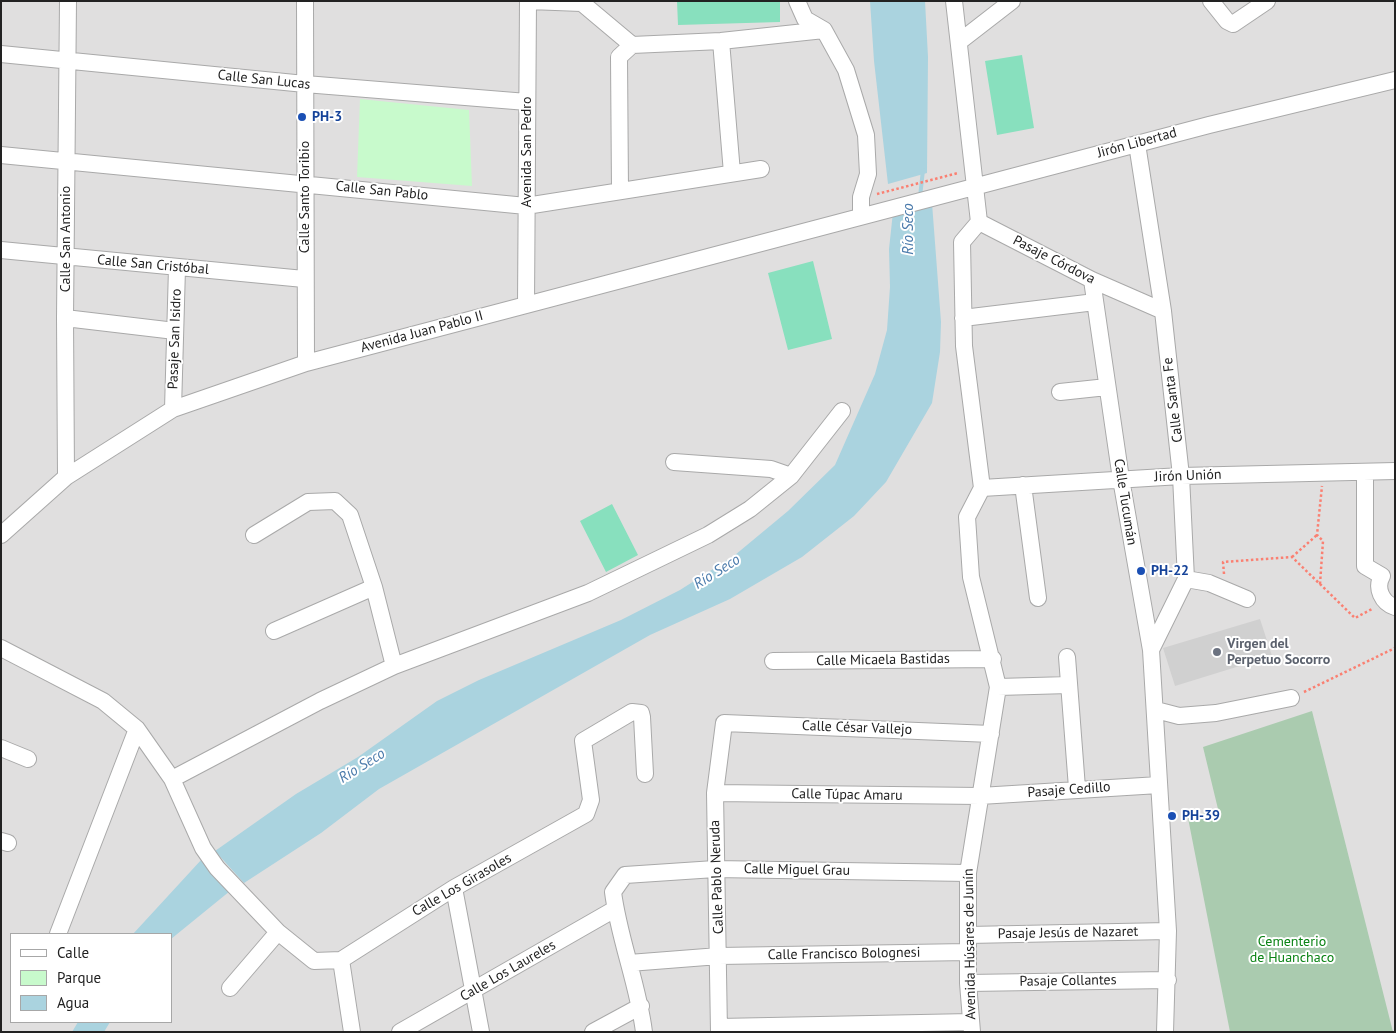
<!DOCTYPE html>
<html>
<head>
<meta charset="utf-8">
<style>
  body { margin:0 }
  #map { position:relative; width:1396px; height:1033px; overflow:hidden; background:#f2efe9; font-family:"PT Sans",sans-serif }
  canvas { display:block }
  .frame { position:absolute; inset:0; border:2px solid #222; pointer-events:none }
  .legend { position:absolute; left:10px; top:933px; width:162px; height:90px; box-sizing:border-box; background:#fff; border:1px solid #a7a7a7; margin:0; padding:6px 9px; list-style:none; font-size:15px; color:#222 }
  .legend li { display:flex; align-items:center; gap:10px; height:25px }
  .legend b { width:25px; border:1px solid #a7a7a7 }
</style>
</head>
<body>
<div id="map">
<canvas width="1396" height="1033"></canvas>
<div class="frame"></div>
<ul class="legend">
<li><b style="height:6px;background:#fff"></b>Calle</li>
<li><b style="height:14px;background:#c8facc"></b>Parque</li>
<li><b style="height:14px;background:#aad3df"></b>Agua</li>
</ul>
</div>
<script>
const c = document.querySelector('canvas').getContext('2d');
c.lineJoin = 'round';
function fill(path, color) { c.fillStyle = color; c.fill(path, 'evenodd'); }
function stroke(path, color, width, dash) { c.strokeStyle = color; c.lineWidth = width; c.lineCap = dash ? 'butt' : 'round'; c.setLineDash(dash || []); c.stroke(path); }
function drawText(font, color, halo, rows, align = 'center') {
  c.font = font + ' "PT Sans",sans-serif'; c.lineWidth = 4; c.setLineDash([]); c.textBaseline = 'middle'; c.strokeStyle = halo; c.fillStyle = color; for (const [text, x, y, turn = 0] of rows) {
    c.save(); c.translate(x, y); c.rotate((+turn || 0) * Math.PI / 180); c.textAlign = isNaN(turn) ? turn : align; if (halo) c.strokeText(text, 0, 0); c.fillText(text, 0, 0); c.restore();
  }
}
fill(new Path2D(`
  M 1,1 L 1395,1 L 1395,1032 L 1,1032 ZM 11,934 L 171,934 L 171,1022 L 11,1022 Z`), '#e0dfdf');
fill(new Path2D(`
  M 1260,619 L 1272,656 L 1175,686 L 1163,648 Z`), '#d0d0d0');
fill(new Path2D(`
  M 1312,711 L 1393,1032 L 1230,1032 L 1188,818 L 1218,809 L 1203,747 Z`), '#aacbaf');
fill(new Path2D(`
  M 360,99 L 469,110 L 472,186 L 357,177 Z`), '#c8facc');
fill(new Path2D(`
  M 677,1 L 780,1 L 780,22 L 678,25 Z
  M 1022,55 L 1034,128 L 997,135 L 985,61 Z
  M 813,261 L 832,339 L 788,350 L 768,273 Z
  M 612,504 L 638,555 L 606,572 L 580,521 Z`), '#88e0be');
fill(new Path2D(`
  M 870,1 L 925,1 L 928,57 L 927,173 L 888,184 L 874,61 Z
  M 932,203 L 941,322 L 940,352 L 932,403 L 886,482 L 854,516 L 802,557 L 730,599 L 650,635 L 379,789 L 321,833 L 244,883 L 215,851 L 296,794 L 358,757 L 437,701 L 479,680 L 621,620 L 680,590 L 735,555 L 788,511 L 835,465 L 875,374 L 887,330 L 890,287 L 889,249 L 893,212 Z
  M 202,859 L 230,891 L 171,939 L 171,934 L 133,934 Z
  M 78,1022 L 110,1022 L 104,1032 L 72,1032 Z`), '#aad3df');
stroke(new Path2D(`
  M 920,197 L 923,170`), '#aad3df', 4);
const minor = new Path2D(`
  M 305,1 L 306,363
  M 529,1 L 582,3 L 632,45 L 721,41 L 824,30
  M 797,1 L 805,19 L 824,30 L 846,70 L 866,135 L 868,174 L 861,197 L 861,215
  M 954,1 L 979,222 L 1092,280 L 1163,311
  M 1211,1 L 1227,21 L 1233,24 L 1267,1
  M 721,41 L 732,173
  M 959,42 L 1012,1
  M 1,54 L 305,84 L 527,102
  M 1137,144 L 1163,311 L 1181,476 L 1186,579 L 1151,650
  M 1,155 L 526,206 L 761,169
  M 620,191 L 619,57 L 632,45
  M 1,250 L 304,279
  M 1092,280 L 1121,479 L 1151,650 L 1168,931 L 1165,1032
  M 526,304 L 528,1
  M 65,318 L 175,331
  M 963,318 L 1095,302
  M 1060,392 L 1107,387
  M 173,409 L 177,268
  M 674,462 L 771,469 L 791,476
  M 1365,472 L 1365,566 L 1382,576
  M 66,477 L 65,318 L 68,1
  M 1023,485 L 1038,598
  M 982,488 L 1181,476 L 1395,471
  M 1,535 L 66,477 L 173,409 L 306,363 L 1209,125 L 1395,80
  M 254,535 L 308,502 L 335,501 L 350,515 L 374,587 L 394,666
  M 1382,576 C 1375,588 1382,603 1395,607
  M 1186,579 L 1209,583 L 1247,599
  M 274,631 L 374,587
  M 1,648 L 103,701 L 137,729 L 172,779 L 203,848 L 217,868 L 278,932 L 314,961 L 341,960 L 454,888 L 586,814 L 591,800 L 583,741 L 632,712 L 641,713 L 642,717 L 645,774
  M 1067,657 L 1077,788
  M 773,661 L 993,659
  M 998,687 L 1069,685
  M 1156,710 L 1179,716 L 1216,713 L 1291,698
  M 1,748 L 28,759
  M 172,779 L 320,701 L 394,666 L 588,593 L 708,535 L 750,509 L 791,476 L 842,411
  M 715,793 L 980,796 L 1159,785
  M 1,841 L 8,843
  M 454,888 L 481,1032
  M 58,934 L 137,729
  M 968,935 L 1168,931
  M 341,960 L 352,1032
  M 629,963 L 719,956 L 968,952
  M 968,983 L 1168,980
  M 230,988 L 278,932
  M 719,1027 L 971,1022
  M 400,1032 L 615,909
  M 593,1032 L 641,1006
  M 644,1032 C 638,984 619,939 613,892 L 625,875 L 715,869 L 968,873
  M 719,1032 L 715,793 L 724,723 L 991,734
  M 972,1032 L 968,983 L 968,873 L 998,687 L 971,577 L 967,517 L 982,488 L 964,346 L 962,242 L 979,222`);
stroke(minor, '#a9a9a9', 18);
stroke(new Path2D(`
  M 877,194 L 958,173
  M 1292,557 L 1317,535
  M 1224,574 L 1223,562 L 1292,557 L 1355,618 L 1372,609
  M 1320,584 L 1323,541 L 1317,535 L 1322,486
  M 1304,692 L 1395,648`), '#fa8072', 2.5, [2.5, 2.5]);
stroke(minor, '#fff', 16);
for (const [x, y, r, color] of [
  [302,117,5,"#1a4fb4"],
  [1141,571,5,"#1a4fb4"],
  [1217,652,5,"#6b7280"],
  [1172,816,5,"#1a4fb4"]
]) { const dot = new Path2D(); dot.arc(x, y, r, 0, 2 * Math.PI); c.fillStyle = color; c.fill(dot); stroke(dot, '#fff', 2); }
drawText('14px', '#222', '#fff', [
  ["Calle San Lucas",264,80,6],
  ["Jirón Libertad",1137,143,-15],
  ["Avenida San Pedro",527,152,-90],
  ["Calle San Pablo",382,191,6],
  ["Calle Santo Toribio",305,197,-90],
  ["Calle San Antonio",66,239,-90],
  ["Pasaje Córdova",1054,260,27],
  ["Calle San Cristóbal",153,265,5],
  ["Avenida Juan Pablo II",422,332,-15],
  ["Pasaje San Isidro",175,339,-88],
  ["Calle Santa Fe",1173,400,-97],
  ["Jirón Unión",1188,476,-2],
  ["Calle Tucumán",1125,502,81],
  ["Calle Micaela Bastidas",883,660,-1],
  ["Calle César Vallejo",857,728,2],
  ["Pasaje Cedillo",1069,790,-4],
  ["Calle Túpac Amaru",847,795,1],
  ["Calle Miguel Grau",797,870,1],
  ["Calle Pablo Neruda",717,877,-92],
  ["Calle Los Girasoles",462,885,-30],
  ["Pasaje Jesús de Nazaret",1068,933,-1],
  ["Avenida Húsares de Junín",970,944,-91],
  ["Calle Francisco Bolognesi",844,954,-1],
  ["Calle Los Laureles",508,971,-30],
  ["Pasaje Collantes",1068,981,-1]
]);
drawText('bold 14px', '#164399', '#fff', [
  ["PH-3",312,117],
  ["PH-22",1151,571],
  ["PH-39",1182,816]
], 'left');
drawText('bold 14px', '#5b616d', '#fff', [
  ["Virgen del",1227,644],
  ["Perpetuo Socorro",1227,660]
], 'left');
drawText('14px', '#0c8416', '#fff', [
  ["Cementerio",1292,942],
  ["de Huanchaco",1292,958]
]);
drawText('italic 15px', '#4a7aab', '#fff', [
  ["Río Seco",909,229,-90],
  ["Río Seco",717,572,-32],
  ["Río Seco",362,766,-32]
]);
</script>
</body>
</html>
